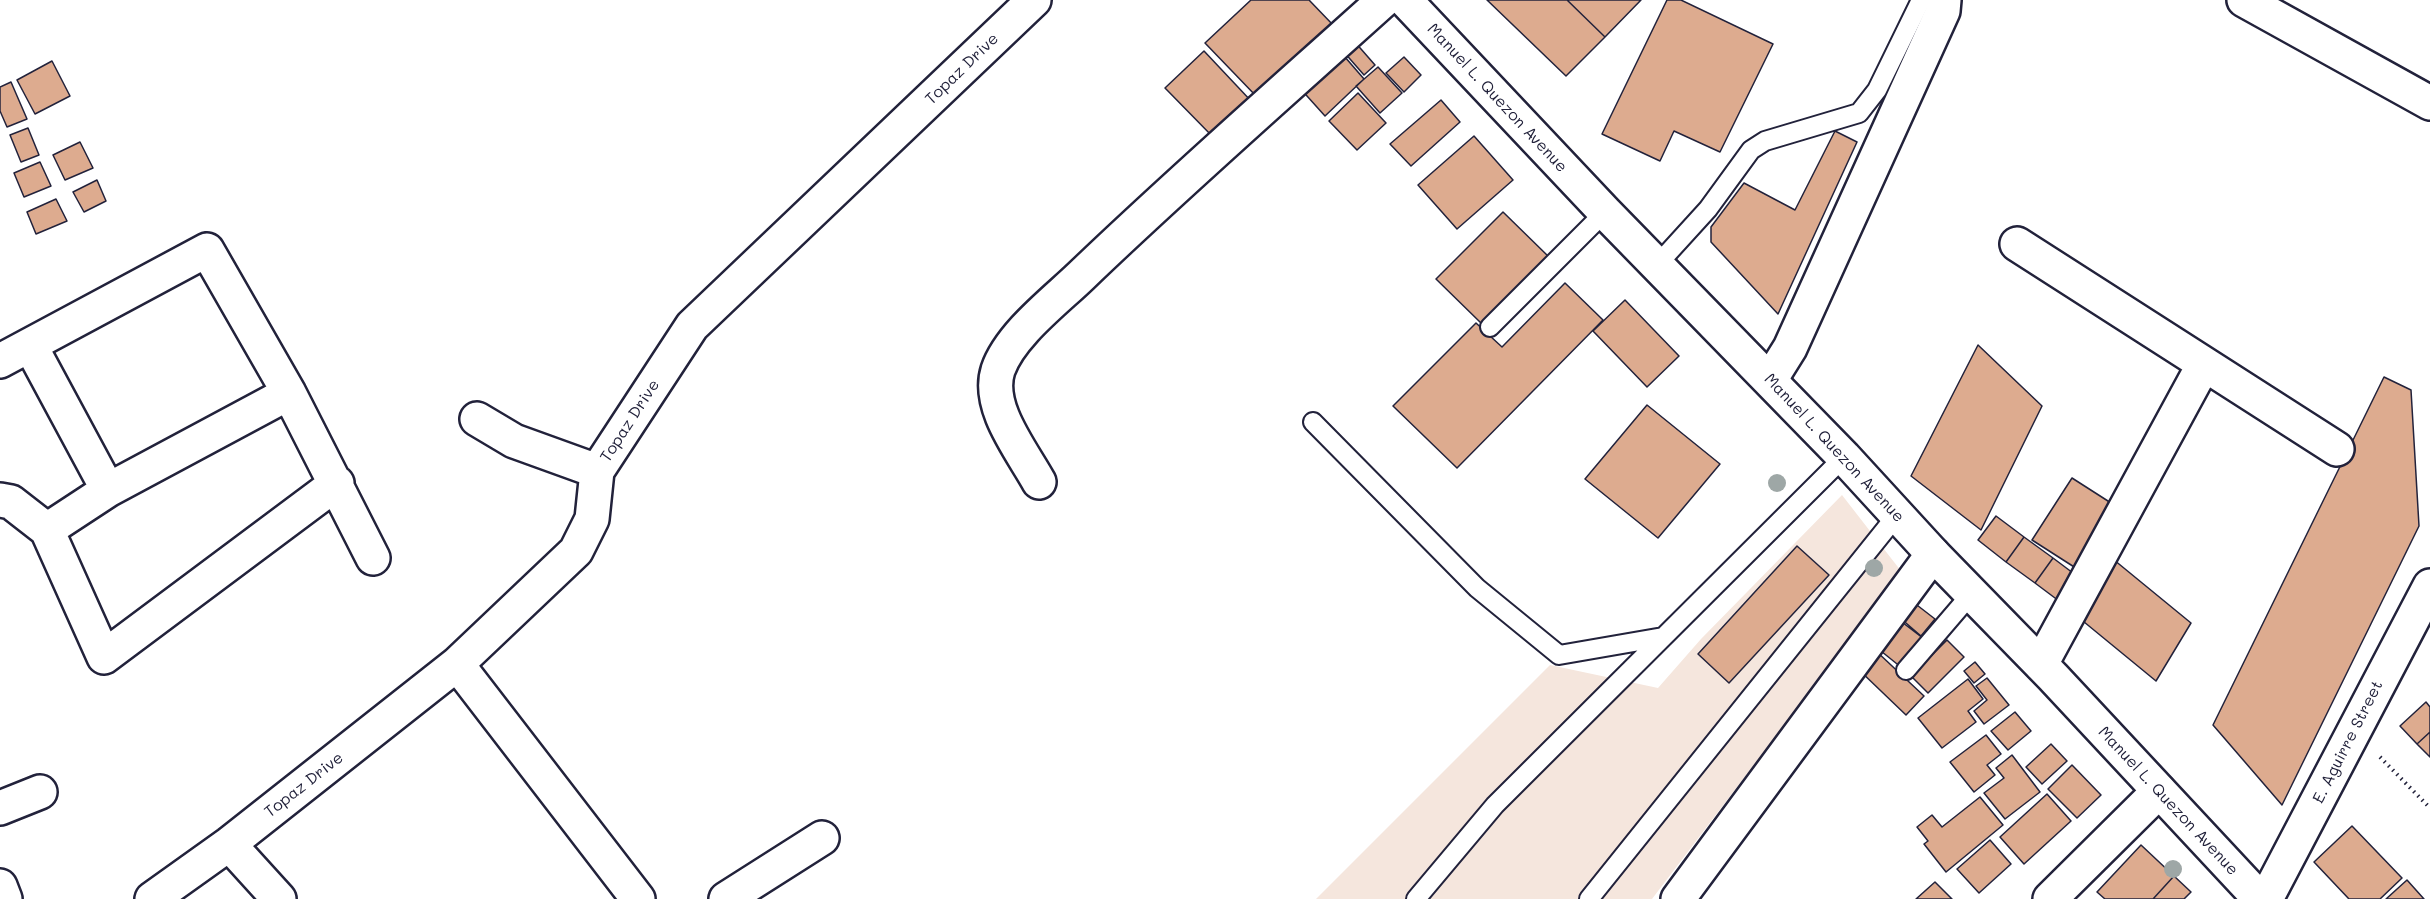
<!DOCTYPE html>
<html>
<head>
<meta charset="utf-8">
<style>
  body { margin:0 }
  canvas { display:block; background:#fff }
</style>
</head>
<body>
<canvas width="2430" height="899"></canvas>
<script>
const c = document.querySelector('canvas').getContext('2d');
c.lineJoin = 'round';
function fill(path, color) { c.fillStyle = color; c.fill(path, 'evenodd'); }
function stroke(path, color, width, dash) { c.strokeStyle = color; c.lineWidth = width; c.lineCap = dash ? 'butt' : 'round'; c.setLineDash(dash || []); c.stroke(path); }
function drawText(font, color, halo, rows, align = 'center') {
  c.font = font + ' Mali,sans-serif'; c.lineWidth = 6; c.setLineDash([]); c.textBaseline = 'middle'; c.strokeStyle = halo; c.fillStyle = color; for (const [text, x, y, turn = 0] of rows) {
    c.save(); c.translate(x, y); c.rotate((+turn || 0) * Math.PI / 180); c.textAlign = isNaN(turn) ? turn : align; if (halo) c.strokeText(text, 0, 0); c.fillText(text, 0, 0); c.restore();
  }
}
fill(new Path2D(`
  M 1842,495 L 1901,571 L 1652,899 L 1316,899 L 1550,665 L 1658,688 L 1701,639 Z`), '#f5e6dd');
const building = new Path2D(`
  M 1251,0 L 1309,0 L 1334,26 L 1257,97 L 1205,43 Z
  M 1487,0 L 1567,0 L 1605,37 L 1566,76 Z
  M 1567,0 L 1641,0 L 1605,37 Z
  M 1667,0 L 1681,0 L 1773,44 L 1720,152 L 1674,131 L 1660,161 L 1602,134 Z
  M 1354,41 L 1375,65 L 1364,75 L 1343,51 Z
  M 1338,49 L 1364,79 L 1325,116 L 1298,86 Z
  M 1204,51 L 1252,102 L 1214,138 L 1165,88 Z
  M 1404,57 L 1421,75 L 1404,92 L 1386,73 Z
  M 52,61 L 70,96 L 35,114 L 17,80 Z
  M 1378,67 L 1402,93 L 1380,113 L 1356,86 Z
  M 11,82 L 27,119 L 7,127 L 0,111 L 0,87 Z
  M 1358,93 L 1386,123 L 1357,150 L 1329,121 Z
  M 1441,100 L 1460,122 L 1411,166 L 1390,144 Z
  M 28,128 L 39,155 L 21,162 L 10,135 Z
  M 1835,131 L 1857,142 L 1778,314 L 1711,242 L 1711,227 L 1744,183 L 1795,210 Z
  M 1474,136 L 1513,180 L 1457,229 L 1418,185 Z
  M 80,142 L 93,168 L 65,180 L 53,155 Z
  M 40,162 L 51,186 L 24,197 L 14,173 Z
  M 97,180 L 106,201 L 84,212 L 73,192 Z
  M 56,199 L 67,221 L 36,234 L 27,212 Z
  M 1503,212 L 1549,257 L 1482,324 L 1436,279 Z
  M 1565,283 L 1603,320 L 1457,468 L 1393,406 L 1476,323 L 1502,347 Z
  M 1625,300 L 1679,356 L 1647,387 L 1593,331 Z
  M 1978,345 L 2042,406 L 1981,530 L 1911,476 Z
  M 2384,377 L 2411,390 L 2419,526 L 2282,805 L 2213,725 Z
  M 1647,405 L 1720,464 L 1658,538 L 1585,479 Z
  M 2072,478 L 2122,510 L 2082,572 L 2032,540 Z
  M 1996,516 L 2024,537 L 2006,562 L 1978,540 Z
  M 2024,537 L 2053,558 L 2035,583 L 2006,562 Z
  M 1797,546 L 1829,575 L 1729,683 L 1698,654 Z
  M 2108,555 L 2191,623 L 2156,681 L 2078,617 Z
  M 2053,558 L 2081,579 L 2063,604 L 2035,583 Z
  M 1913,602 L 1935,619 L 1921,636 L 1899,617 Z
  M 1898,619 L 1924,639 L 1902,668 L 1876,647 Z
  M 1947,640 L 1964,657 L 1928,693 L 1911,676 Z
  M 1875,650 L 1924,696 L 1906,715 L 1857,668 Z
  M 1975,662 L 1985,674 L 1974,683 L 1964,671 Z
  M 1987,678 L 2009,705 L 1984,724 L 1974,711 L 1987,700 L 1976,686 Z
  M 1968,679 L 1983,699 L 1968,711 L 1976,722 L 1942,748 L 1918,718 Z
  M 2426,702 L 2430,707 L 2430,732 L 2417,744 L 2400,726 Z
  M 2015,712 L 2031,731 L 2008,750 L 1991,731 Z
  M 2430,732 L 2430,757 L 2417,744 Z
  M 1986,735 L 2001,754 L 1987,765 L 1995,775 L 1974,792 L 1950,762 Z
  M 2051,744 L 2067,761 L 2042,784 L 2026,767 Z
  M 2012,755 L 2040,792 L 2005,819 L 1984,793 L 2004,778 L 1996,768 Z
  M 2072,765 L 2101,795 L 2077,818 L 2048,789 Z
  M 2047,794 L 2071,821 L 2024,864 L 2000,837 Z
  M 1980,797 L 2003,825 L 1946,872 L 1924,844 L 1928,841 L 1917,827 L 1932,815 L 1942,827 Z
  M 2352,826 L 2402,878 L 2380,899 L 2349,899 L 2314,862 Z
  M 1990,840 L 2011,864 L 1979,893 L 1957,869 Z
  M 2141,845 L 2174,876 L 2153,899 L 2105,899 L 2097,892 Z
  M 2174,876 L 2191,892 L 2184,899 L 2153,899 Z
  M 2407,880 L 2424,899 L 2386,899 Z
  M 1935,882 L 1952,899 L 1916,899 Z`);
fill(building, '#ddab8f');
stroke(building, '#22223b', 1.5);
const service = new Path2D(`
  M 1657,265 L 1708,209 L 1751,150 L 1765,141 L 1859,113 L 1877,90 L 1921,0
  M 1490,327 L 1605,212
  M 1313,422 L 1477,588 L 1559,655 L 1663,637
  M 1906,670 L 1972,593
  M 1416,899 L 1495,805 L 1844,457
  M 1589,899 L 1897,515`);
const minor = new Path2D(`
  M 2244,0 L 2430,103
  M 2017,244 L 2337,449
  M 30,345 L 108,490
  M 0,361 L 207,250 L 289,393 L 373,558
  M 1770,380 L 1790,348 L 1943,11 L 1944,0
  M 477,419 L 514,441 L 597,471
  M 1039,482 C 1022,451 986,407 998,370 C 1010,335 1055,301 1081,276 C 1180,181 1283,91 1384,0
  M 0,500 L 11,502 L 47,530 L 104,657 L 337,483
  M 47,530 L 108,490 L 289,393
  M 457,664 L 638,899
  M 2041,664 L 2204,364
  M 0,808 L 40,792
  M 229,844 L 279,899
  M 0,886 L 5,899
  M 152,899 L 229,844 L 457,664 L 576,551 L 592,519 L 597,471 L 692,326 L 1034,0
  M 726,899 L 822,838
  M 1678,899 L 1933,554
  M 2050,899 L 2159,791`);
const tertiary = new Path2D(`
  M 2266,899 L 2430,586`);
const secondary = new Path2D(`
  M 1405,0 L 1605,212 L 1844,457 L 1933,554 L 2053,677 L 2260,899`);
stroke(service, '#22223b', 22);
stroke(minor, '#22223b', 38);
stroke(tertiary, '#22223b', 38);
stroke(secondary, '#22223b', 38);
stroke(new Path2D(`
  M 2380,757 L 2430,808`), '#22223b', 4, [1.5, 4.5]);
stroke(service, '#fff', 18);
stroke(minor, '#fff', 33);
stroke(tertiary, '#fff', 33);
stroke(secondary, '#fff', 33);
c.fillStyle = '#9ea7a6';
for (const [x, y] of [
  [1777,483],
  [1874,568],
  [2173,869]
]) { c.beginPath(); c.arc(x, y, 9, 0, 2 * Math.PI); c.fill(); }
drawText('16px', '#22223b', '#fff', [
  ["Topaz Drive",962,69,-44],
  ["Manuel L. Quezon Avenue",1497,98,47],
  ["Topaz Drive",630,421,-57],
  ["Manuel L. Quezon Avenue",1834,448,47],
  ["E. Aguirre Street",2348,742,-63],
  ["Topaz Drive",304,785,-38],
  ["Manuel L. Quezon Avenue",2168,801,47]
]);
</script>
</body>
</html>
